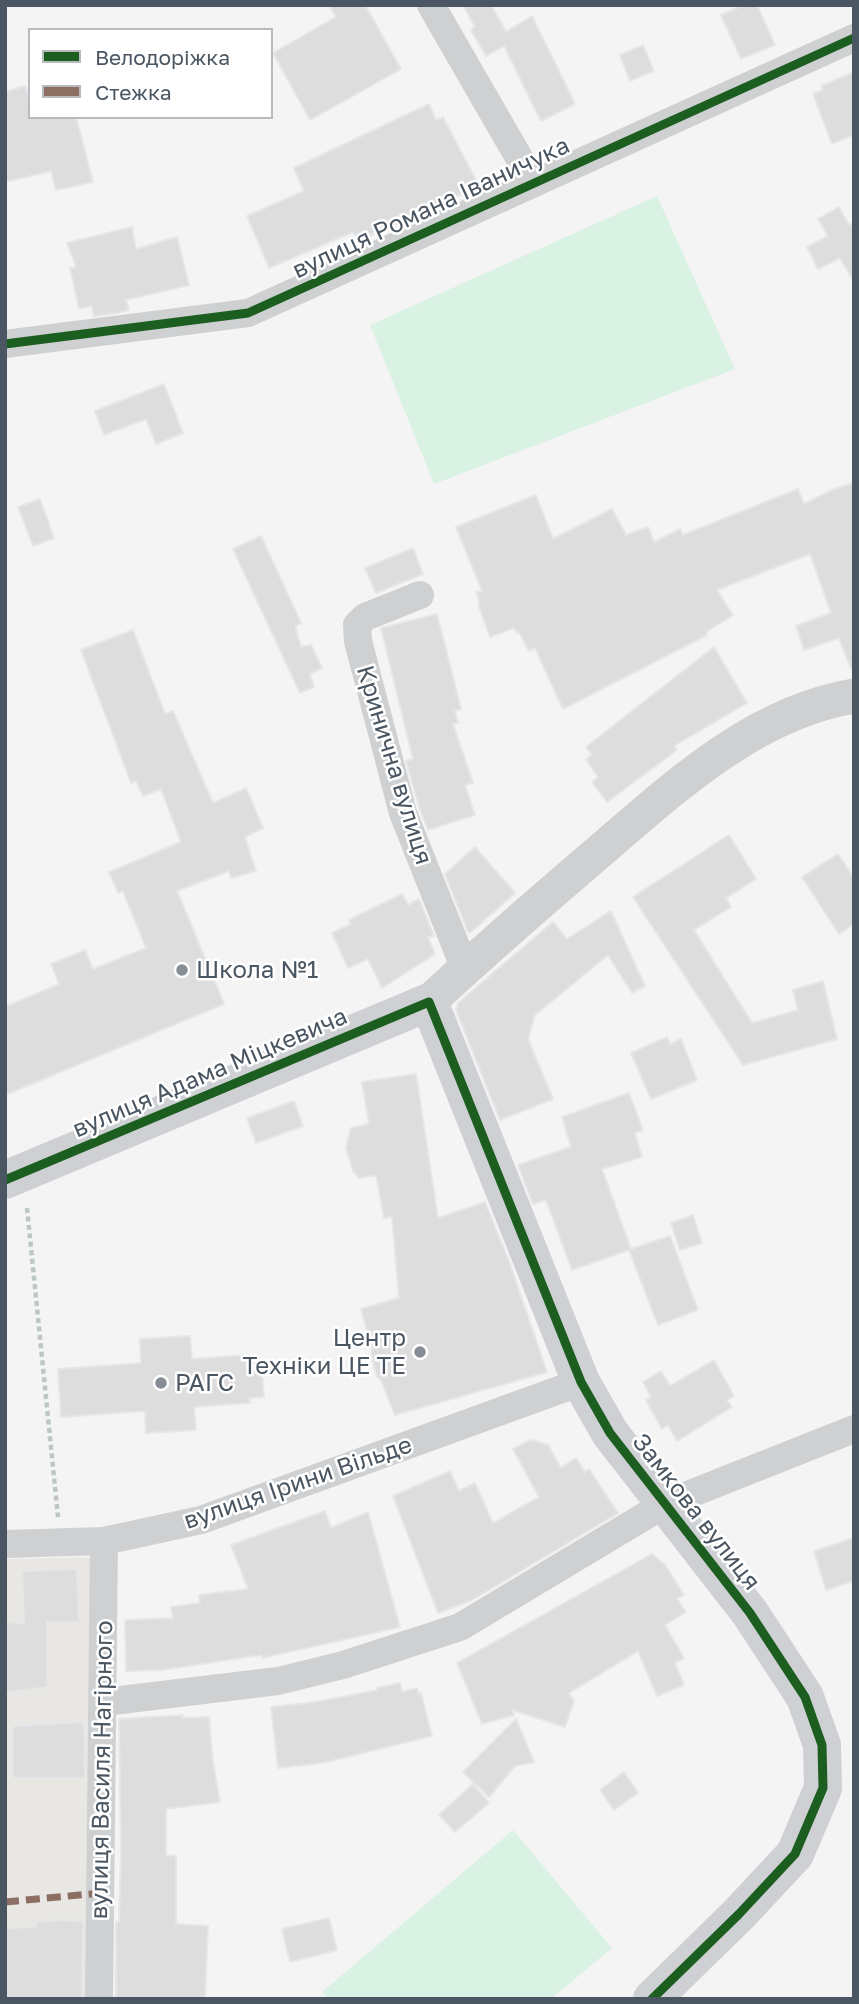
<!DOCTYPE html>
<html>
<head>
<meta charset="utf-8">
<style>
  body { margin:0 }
  #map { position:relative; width:859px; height:2004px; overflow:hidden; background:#f4f4f4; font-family:"Golos Text",sans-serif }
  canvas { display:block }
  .frame { position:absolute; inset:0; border:7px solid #4a5661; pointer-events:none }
  .legend { position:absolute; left:28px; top:28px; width:245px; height:91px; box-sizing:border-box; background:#fff; border:2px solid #b7bbc0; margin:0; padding:9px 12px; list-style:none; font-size:21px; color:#4a5661 }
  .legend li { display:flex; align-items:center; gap:14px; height:35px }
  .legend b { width:35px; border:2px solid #b7bbc0 }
</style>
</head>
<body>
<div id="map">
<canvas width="859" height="2004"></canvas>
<div class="frame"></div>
<ul class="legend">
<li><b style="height:9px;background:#1b5e20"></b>Велодоріжка</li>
<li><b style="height:9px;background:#8d6e63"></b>Стежка</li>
</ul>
</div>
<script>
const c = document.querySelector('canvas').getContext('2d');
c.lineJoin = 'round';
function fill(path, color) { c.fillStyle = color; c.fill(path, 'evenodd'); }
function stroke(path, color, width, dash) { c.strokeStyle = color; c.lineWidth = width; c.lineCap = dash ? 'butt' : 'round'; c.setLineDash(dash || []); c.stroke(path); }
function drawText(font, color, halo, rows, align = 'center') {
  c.font = font + ' "Golos Text",sans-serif'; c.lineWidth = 5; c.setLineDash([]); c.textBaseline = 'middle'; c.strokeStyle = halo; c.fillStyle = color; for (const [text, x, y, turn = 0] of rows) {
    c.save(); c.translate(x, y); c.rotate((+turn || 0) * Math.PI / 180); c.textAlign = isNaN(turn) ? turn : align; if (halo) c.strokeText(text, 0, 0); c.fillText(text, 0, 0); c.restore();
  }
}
fill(new Path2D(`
  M 101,1557 L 96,1999 L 5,1999 L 5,1559 Z`), '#e8e7e3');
fill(new Path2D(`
  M 657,196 L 735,369 L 434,484 L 370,325 Z
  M 513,1830 L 612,1948 L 551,1999 L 328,1999 L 322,1992 Z`), '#d9f2e3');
const building = new Path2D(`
  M 329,5 L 365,5 L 401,69 L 310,120 L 273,53 L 336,17 Z
  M 463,5 L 491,5 L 506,32 L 532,16 L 575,104 L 541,121 L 504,46 L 486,56 L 471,30 L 475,27 Z
  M 744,5 L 757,5 L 775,45 L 741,59 L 721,15 Z
  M 643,45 L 654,71 L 630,81 L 620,55 Z
  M 854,72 L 854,135 L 832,144 L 813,94 L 823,90 L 821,86 Z
  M 25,86 L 30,102 L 30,117 L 76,117 L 93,182 L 56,190 L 51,171 L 5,182 L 5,92 Z
  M 429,104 L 436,120 L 443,117 L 479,186 L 358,241 L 353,232 L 269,268 L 247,216 L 304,191 L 294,168 Z
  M 839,207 L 849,225 L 854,222 L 854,282 L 840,258 L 818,269 L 807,247 L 828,236 L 818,219 Z
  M 132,227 L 136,249 L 177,237 L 189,285 L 126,300 L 129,310 L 116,313 L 94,316 L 92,306 L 79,309 L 70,268 L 76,267 L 67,243 Z
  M 164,384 L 183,433 L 156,444 L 146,419 L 104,435 L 95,411 Z
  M 854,483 L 854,668 L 851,669 L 839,638 L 804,650 L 796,626 L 831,613 L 810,554 L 717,590 L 733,615 L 706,632 L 707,635 L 563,709 L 535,648 L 529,651 L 519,632 L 517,633 L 514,628 L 490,637 L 478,604 L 480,603 L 476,592 L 482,591 L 456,527 L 536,495 L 553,539 L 612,509 L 626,535 L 648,527 L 654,542 L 680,529 L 683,535 L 798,489 L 804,504 L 834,489 Z
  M 40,499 L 54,538 L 33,546 L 18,507 Z
  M 261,536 L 301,623 L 295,626 L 301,647 L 311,645 L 322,668 L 310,674 L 314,687 L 300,693 L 233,549 Z
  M 413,548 L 423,574 L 376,593 L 365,568 Z
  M 437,614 L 461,709 L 455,711 L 458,723 L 453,724 L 473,783 L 465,785 L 475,815 L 428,830 L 419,807 L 406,761 L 413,759 L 381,628 Z
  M 133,630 L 165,714 L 173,711 L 213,803 L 246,788 L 263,828 L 245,837 L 256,871 L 231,878 L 229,871 L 177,891 L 224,1004 L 5,1095 L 5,1007 L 59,984 L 51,964 L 85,950 L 93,969 L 146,948 L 123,891 L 118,893 L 109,872 L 181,842 L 161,789 L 143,796 L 136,781 L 131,783 L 81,650 Z
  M 714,647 L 747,703 L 674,746 L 677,750 L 607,802 L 592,782 L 598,777 L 586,759 L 592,755 L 586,747 Z
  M 729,835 L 756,879 L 726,898 L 731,907 L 694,930 L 752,1023 L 798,1010 L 793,990 L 823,981 L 837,1039 L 743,1065 L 633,897 Z
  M 475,847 L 515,893 L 471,932 L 468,932 L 445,874 Z
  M 838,854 L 854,878 L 854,924 L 839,934 L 802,877 Z
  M 402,894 L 408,905 L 419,899 L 434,936 L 428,937 L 435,954 L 382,988 L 368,959 L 348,968 L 332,933 L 351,924 L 349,920 Z
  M 611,911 L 645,986 L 632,993 L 608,955 L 535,1015 L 528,1039 L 553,1099 L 500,1120 L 456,1010 L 458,1003 L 553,922 L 567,939 Z
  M 667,1037 L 670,1044 L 681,1039 L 697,1080 L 651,1099 L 631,1053 Z
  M 416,1074 L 438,1218 L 485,1202 L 510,1264 L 547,1372 L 395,1415 L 381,1380 L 377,1377 L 371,1354 L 372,1349 L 361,1309 L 399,1298 L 392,1217 L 384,1218 L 376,1175 L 359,1178 L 353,1171 L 346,1148 L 351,1128 L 369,1124 L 362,1082 Z
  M 629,1093 L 643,1130 L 635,1133 L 642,1157 L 602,1169 L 631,1249 L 670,1236 L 698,1310 L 658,1325 L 629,1250 L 572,1270 L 546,1200 L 533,1204 L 518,1165 L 571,1147 L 562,1117 Z
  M 294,1101 L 303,1126 L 256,1143 L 247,1118 Z
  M 693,1215 L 702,1243 L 680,1250 L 671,1223 Z
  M 190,1336 L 192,1359 L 246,1355 L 247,1362 L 261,1361 L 264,1397 L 249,1398 L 250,1403 L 194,1407 L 196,1430 L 146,1433 L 145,1411 L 61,1417 L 58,1369 L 141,1363 L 140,1339 Z
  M 714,1360 L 734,1396 L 727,1400 L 732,1407 L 677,1441 L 668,1425 L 662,1429 L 646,1400 L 651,1397 L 643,1382 L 661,1371 L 670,1386 Z
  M 531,1440 L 548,1445 L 561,1468 L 576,1458 L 585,1472 L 589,1469 L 618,1513 L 472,1600 L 438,1613 L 393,1496 L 450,1471 L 459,1491 L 475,1483 L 493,1523 L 539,1497 L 513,1449 Z
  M 325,1511 L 331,1528 L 368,1512 L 400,1627 L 262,1658 L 261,1655 L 162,1670 L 126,1671 L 125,1620 L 173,1618 L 171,1607 L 200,1603 L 199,1595 L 248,1589 L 231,1545 Z
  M 854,1538 L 854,1581 L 826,1590 L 814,1551 Z
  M 652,1554 L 665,1565 L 684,1595 L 677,1599 L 686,1612 L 665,1625 L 684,1658 L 675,1663 L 684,1685 L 657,1696 L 638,1651 L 569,1693 L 574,1701 L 565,1727 L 512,1710 L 514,1715 L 482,1724 L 457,1663 Z
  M 77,1569 L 79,1622 L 47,1622 L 47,1687 L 5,1693 L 5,1622 L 24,1623 L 22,1571 Z
  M 400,1683 L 402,1692 L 417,1688 L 419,1694 L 421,1693 L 432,1736 L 322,1763 L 278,1768 L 271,1707 L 315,1702 L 378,1690 L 377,1688 Z
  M 183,1715 L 183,1718 L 209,1717 L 213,1763 L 220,1802 L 166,1809 L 166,1855 L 176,1856 L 176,1924 L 208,1926 L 205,1999 L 116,1999 L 116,1922 L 119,1922 L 121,1855 L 119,1719 Z
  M 516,1719 L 534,1762 L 515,1766 L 489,1797 L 463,1772 Z
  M 84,1722 L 85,1778 L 13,1778 L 13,1726 Z
  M 624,1772 L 638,1793 L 614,1810 L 600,1790 Z
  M 473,1784 L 489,1803 L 455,1832 L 439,1815 Z
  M 329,1918 L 337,1950 L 290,1962 L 282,1929 Z
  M 57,1920 L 83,1921 L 82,1999 L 5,1999 L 5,1928 L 36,1927 L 36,1922 Z`);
fill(building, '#ddddde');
stroke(building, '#e5e6e7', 2);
stroke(new Path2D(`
  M 27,1208 L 58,1517`), '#bcc7c4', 4.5, [5, 3.5]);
stroke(new Path2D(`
  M 431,5 L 533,182
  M 5,344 L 248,313 L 854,38
  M 420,595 L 365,617 L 357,625 L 358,641 L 403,813 L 465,969
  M 5,1544 L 104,1541 L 201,1520 L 581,1382
  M 104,1702 L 278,1681 L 343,1665 L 460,1627 L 665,1504 L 854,1429
  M 99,1999 L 104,1541`), '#ced0d2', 28);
stroke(new Path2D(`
  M 429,1002 C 483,952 538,904 593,857 C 669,792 751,713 854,696`), '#ced0d2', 35);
stroke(new Path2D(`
  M 5,1180 L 429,1002 L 581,1382 L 610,1433 L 750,1613 L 805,1697 L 822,1745 L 823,1788 L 795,1854 L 739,1914 L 652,1999`), '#ced0d4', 38);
stroke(new Path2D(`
  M 5,1902 L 101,1893`), '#8d6e63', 7, [14, 7]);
stroke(new Path2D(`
  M 5,344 L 248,313 L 854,38
  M 5,1180 L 429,1002 L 581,1382 L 610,1433 L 750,1613 L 805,1697 L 822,1745 L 823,1788 L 795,1854 L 739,1914 L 652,1999`), '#1b5e20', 9);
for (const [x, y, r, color] of [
  [182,970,7,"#868d94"],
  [420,1352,7,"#868d94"],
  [161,1383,7,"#868d94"]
]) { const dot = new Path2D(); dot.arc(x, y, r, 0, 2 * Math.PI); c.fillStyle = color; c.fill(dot); stroke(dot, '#fff', 2.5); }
drawText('24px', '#4a5661', '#fff', [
  ["вулиця Романа Іваничука",431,208,-25],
  ["Кринична вулиця",394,765,73],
  ["вулиця Адама Міцкевича",210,1073,-23],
  ["вулиця Ірини Вільде",298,1483,-19],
  ["Замкова вулиця",696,1512,52],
  ["вулиця Василя Нагірного",102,1770,-89]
]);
drawText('24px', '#4a5661', '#fff', [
  ["Школа №1",196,970],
  ["Центр",406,1338,"right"],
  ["Техніки ЦЕ ТЕ",406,1366,"right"],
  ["РАГС",175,1383]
], 'left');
</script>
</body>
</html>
